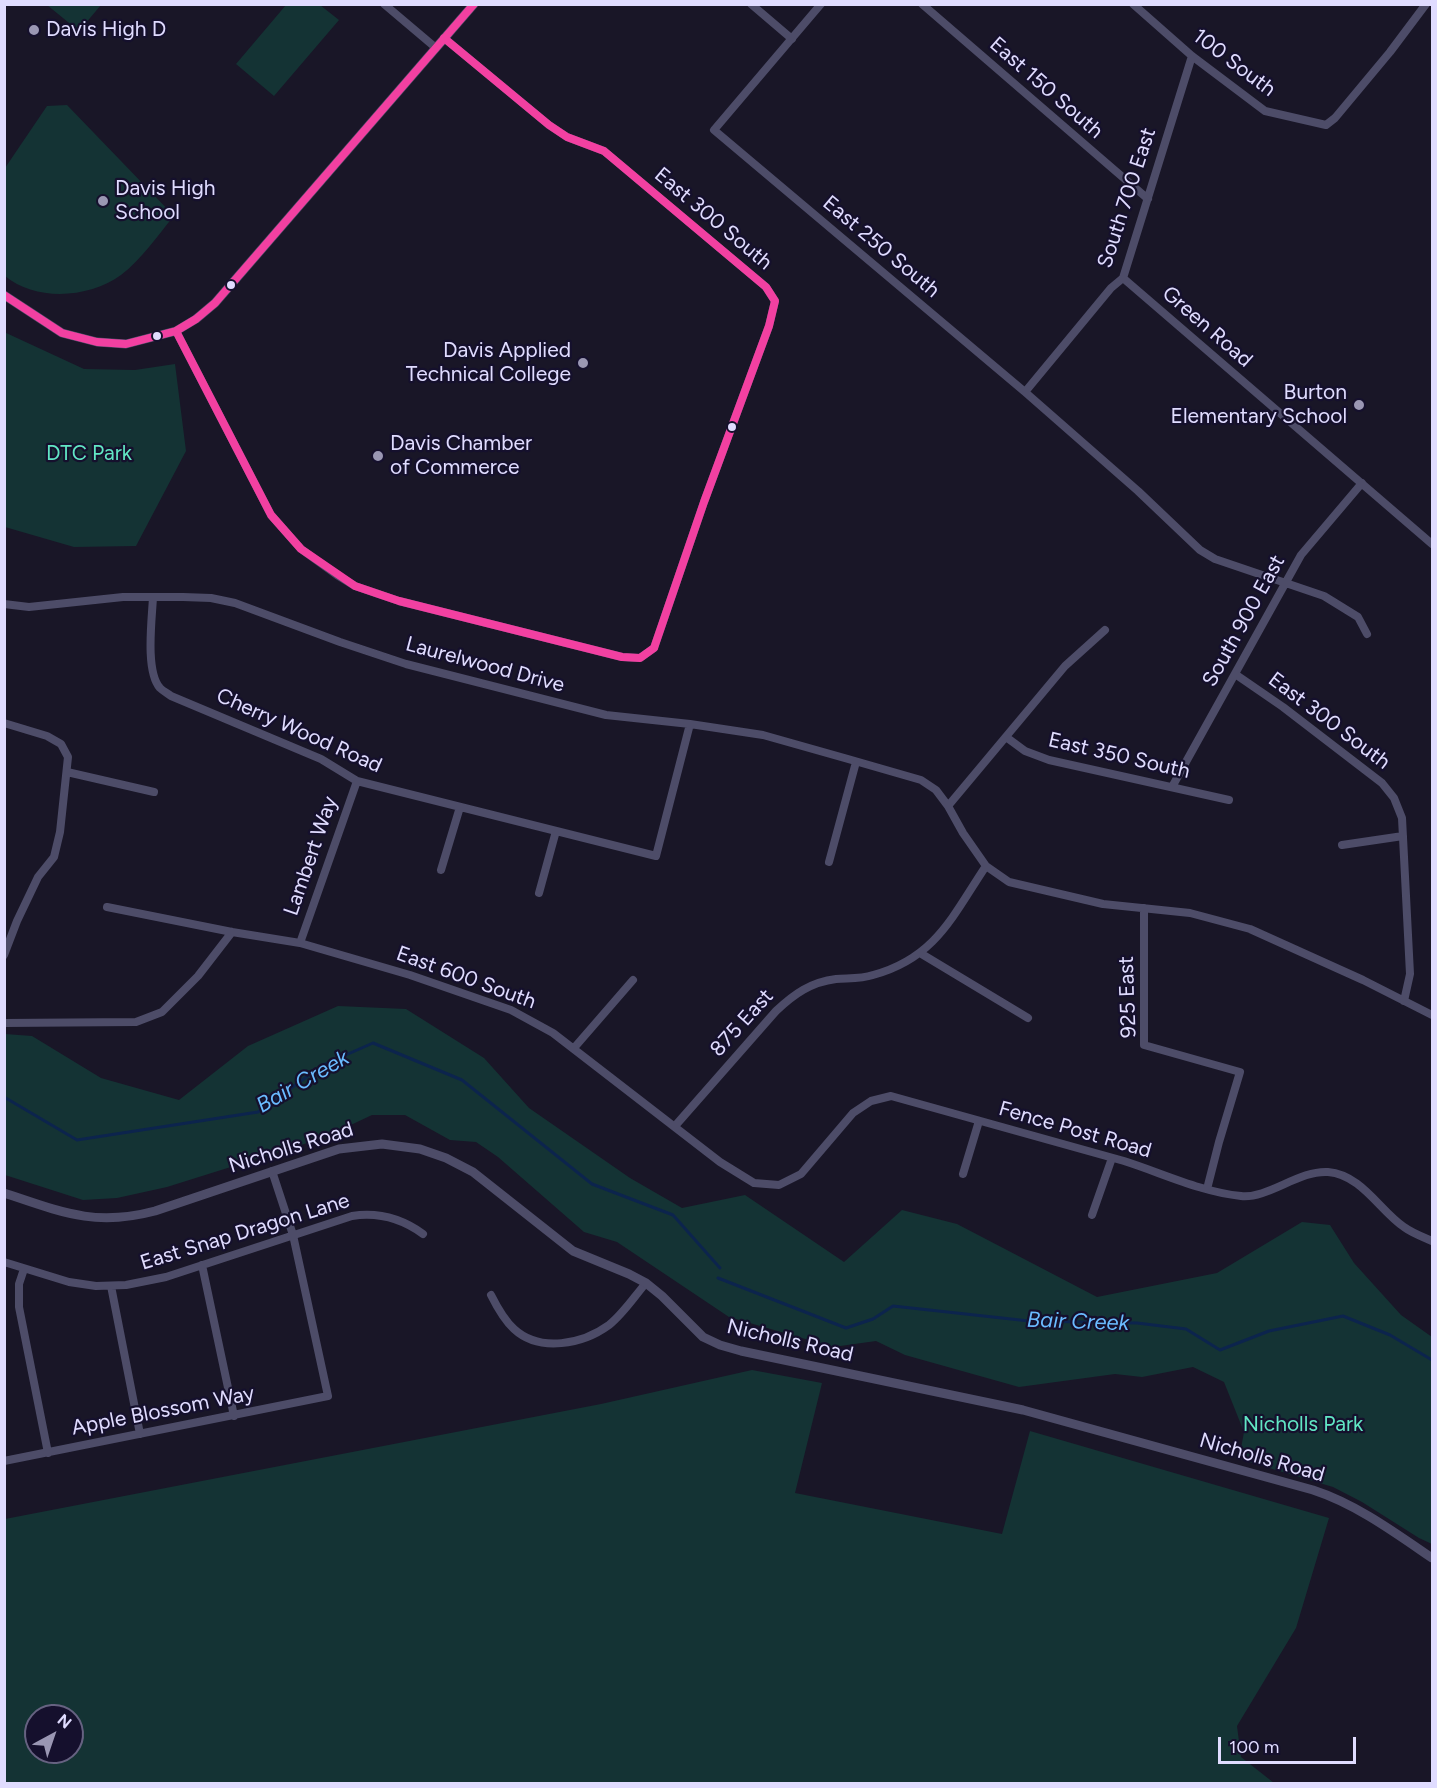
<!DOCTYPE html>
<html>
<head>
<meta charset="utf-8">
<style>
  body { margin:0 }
  #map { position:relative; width:1437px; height:1788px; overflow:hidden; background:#191627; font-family:Figtree,sans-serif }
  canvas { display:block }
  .frame { position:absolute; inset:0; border:6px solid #e0dcff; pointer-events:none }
  .north { position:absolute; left:24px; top:1704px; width:60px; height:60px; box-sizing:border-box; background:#15102d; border:2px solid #666281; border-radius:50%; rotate:40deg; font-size:16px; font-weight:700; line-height:24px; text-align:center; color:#e0dcff }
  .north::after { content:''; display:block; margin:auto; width:21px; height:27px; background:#9a97b3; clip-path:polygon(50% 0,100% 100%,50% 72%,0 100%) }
  .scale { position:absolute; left:1218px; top:1737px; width:138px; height:27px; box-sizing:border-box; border:3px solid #e0dcff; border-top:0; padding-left:8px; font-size:18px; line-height:21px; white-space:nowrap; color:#e0dcff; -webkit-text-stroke:4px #15102d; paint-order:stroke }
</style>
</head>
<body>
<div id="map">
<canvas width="1437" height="1788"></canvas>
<div class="frame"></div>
<div class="north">N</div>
<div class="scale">100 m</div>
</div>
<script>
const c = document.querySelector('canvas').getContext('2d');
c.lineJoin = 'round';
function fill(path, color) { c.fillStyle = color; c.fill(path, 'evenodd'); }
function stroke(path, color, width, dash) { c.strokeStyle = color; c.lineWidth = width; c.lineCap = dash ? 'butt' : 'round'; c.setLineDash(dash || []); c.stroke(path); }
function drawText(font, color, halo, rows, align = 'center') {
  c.font = font + ' Figtree,sans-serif'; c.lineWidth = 4.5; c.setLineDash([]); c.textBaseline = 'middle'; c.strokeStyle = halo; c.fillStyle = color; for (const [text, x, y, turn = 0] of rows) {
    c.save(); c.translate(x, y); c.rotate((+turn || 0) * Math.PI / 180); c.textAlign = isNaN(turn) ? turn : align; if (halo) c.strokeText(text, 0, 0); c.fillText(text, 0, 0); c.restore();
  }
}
fill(new Path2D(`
  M 47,5 L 101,5 L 79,31 Z
  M 286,5 L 320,5 L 339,20 L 274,96 L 236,64 Z
  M 67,105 L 174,216 C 157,236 142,259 121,275 C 90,298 36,302 5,276 L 5,168 L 47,106 Z
  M 4,332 L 84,369 L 135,370 L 175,364 L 186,451 L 136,546 L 74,547 L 5,527 Z
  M 338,1006 L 406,1009 L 484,1058 L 529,1108 L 630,1178 L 682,1208 L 745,1195 L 844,1262 L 902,1210 L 957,1224 L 1097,1297 L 1217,1273 L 1302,1222 L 1330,1225 L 1354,1263 L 1401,1315 L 1432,1337 L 1432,1544 L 1419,1538 L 1362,1502 L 1333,1487 L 1239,1459 L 1244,1432 L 1224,1382 L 1193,1367 L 1142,1377 L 1115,1374 L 1019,1387 L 905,1355 L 876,1341 L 833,1347 L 729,1317 L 617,1242 L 584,1232 L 498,1157 L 476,1142 L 450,1140 L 405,1115 L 372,1115 L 323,1138 L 167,1187 L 117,1198 L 83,1200 L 5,1175 L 5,1034 L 32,1036 L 101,1078 L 179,1100 L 248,1046 Z
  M 752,1370 L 822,1383 L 795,1493 L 1002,1534 L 1030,1431 L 1329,1518 L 1296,1628 L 1237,1726 L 1241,1757 L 1274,1783 L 5,1783 L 5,1519 L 601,1404 ZM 36,1716 L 72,1716 L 72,1752 L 36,1752 Z`), '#143334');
stroke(new Path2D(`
  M 4,1097 L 77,1140 L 258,1112 L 323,1065 L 373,1043 L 462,1080 L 592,1184 L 673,1215 L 720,1268
  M 718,1278 L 846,1328 L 873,1319 L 893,1306 L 1029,1321 L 1137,1323 L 1186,1329 L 1220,1350 L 1269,1331 L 1343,1316 L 1390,1335 L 1432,1360`), '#0c244d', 3);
stroke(new Path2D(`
  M 384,4 L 436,48
  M 751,4 L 792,39
  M 821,4 L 714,130 L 1025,392 L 1138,491 L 1200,550 L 1215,559 L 1324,596 L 1358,617 L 1367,634
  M 922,4 L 1148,199
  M 1133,4 L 1192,56 L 1265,111 L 1326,125 L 1335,118 L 1390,52 L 1426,4
  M 1123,278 L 1432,544
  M 176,331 L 271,515 L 301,549 L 337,575 L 355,586 L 399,601 L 622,657 L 640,658 L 654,648 L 704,502 L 769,326 L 775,301 L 766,287 L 604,151 L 567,137 L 549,125 L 444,38
  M 1025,392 L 1111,288 L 1123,278 L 1192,56
  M 153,597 C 152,619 145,671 160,688 C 163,691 167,693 171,696 L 321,759 L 357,781 L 656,856 L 690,724
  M 4,604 L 29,607 L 123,597 L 183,597 L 211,598 L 235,603 L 340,642 L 406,664 L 606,715 L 690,724 L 763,735 L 848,759 L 921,780 L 936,790 L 948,806 L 963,833 L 986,866 L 1009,882 L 1103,904 L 1190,913 L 1250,929 L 1363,980 L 1432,1015
  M 1235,674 L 1283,707 L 1382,783 L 1394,798 L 1402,818 L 1410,974 L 1404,1001
  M 4,723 L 47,736 L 61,744 L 68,757 L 60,832 L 54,857 L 38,877 L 17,921 L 4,955
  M 1006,737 L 1025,751 L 1049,760 L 1229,800
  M 67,772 L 154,792
  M 1172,787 L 1301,555 L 1362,483
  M 948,806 L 1065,666 L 1105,630
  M 1342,845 L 1403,836
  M 829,862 L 856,762
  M 441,870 L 460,807
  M 539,893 L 556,831
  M 107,907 L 232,932 L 300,943 L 410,975 L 511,1010 L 553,1033 L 720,1162 L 754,1183 L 779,1185 L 801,1174 L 853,1113 L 871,1101 L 891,1096 C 969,1118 1046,1139 1124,1161 C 1162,1173 1201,1192 1241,1196 C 1268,1199 1299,1170 1328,1172 C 1362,1175 1379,1210 1404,1227 C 1412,1233 1423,1237 1432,1241
  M 1144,908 L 1144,1045 L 1240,1072 L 1219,1142 L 1207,1189
  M 300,943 L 357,781
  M 920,953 L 1028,1018
  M 4,1023 L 136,1022 L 162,1012 L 198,976 L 232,932
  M 574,1048 L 633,980
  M 675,1126 L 776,1011 C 794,994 811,982 836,979 C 848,978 861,979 873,975 C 936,958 953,915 986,866
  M 963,1174 L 979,1121
  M 1092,1215 L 1112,1158
  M 4,1262 L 69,1282 L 96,1286 L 126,1285 L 166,1277 L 352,1216 C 378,1212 401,1218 423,1234
  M 202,1265 L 234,1416
  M 24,1269 L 19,1284 L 19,1307 L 48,1453
  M 111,1286 L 140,1434
  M 491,1295 C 497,1307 504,1320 514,1329 C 540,1353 583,1344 609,1325 C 623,1314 634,1297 646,1283
  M 4,1461 L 328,1396 L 293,1235 L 272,1171`), '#4d4c68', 8);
stroke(new Path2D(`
  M 4,295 L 62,333 L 97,342 L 126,344 L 176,331 L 196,319 L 215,303 C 302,204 388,104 474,4
  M 4,1193 C 61,1212 95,1227 155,1211 L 339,1149 L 382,1144 L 420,1149 L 446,1158 L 473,1172 L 573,1251 L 629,1274 L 646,1283 L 662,1296 L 703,1337 L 720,1345 L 741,1351 L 1023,1410 L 1313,1490 C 1356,1504 1394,1532 1432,1558`), '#4d4c68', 9);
stroke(new Path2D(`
  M 444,38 L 549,125 L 567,137 L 604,151 L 766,287 L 775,301 L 769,326 L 704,502 L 654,648
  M 4,295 L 62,333 L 97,342 L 126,344 L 176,331 L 196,319 L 215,303 L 474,4
  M 176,331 L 271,515 L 301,549 L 355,586 L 399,601 L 622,657 L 640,658 L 654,648`), '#f240a1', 8);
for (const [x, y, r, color] of [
  [34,30,6,"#9a97b3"],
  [103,201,6,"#9a97b3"],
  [231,285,5,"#e0dcff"],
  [157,336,5,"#e0dcff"],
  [583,363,6,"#9a97b3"],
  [1359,405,6,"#9a97b3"],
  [732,427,5,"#e0dcff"],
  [378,456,6,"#9a97b3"]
]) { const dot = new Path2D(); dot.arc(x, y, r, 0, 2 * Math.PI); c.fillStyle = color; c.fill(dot); stroke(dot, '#15102d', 2); }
drawText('21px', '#e0dcff', '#15102d', [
  ["Davis High D",46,30],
  ["Davis High",115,189],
  ["School",115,213],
  ["Davis Applied",571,351,"right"],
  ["Technical College",571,375,"right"],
  ["Burton",1347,393,"right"],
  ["Elementary School",1347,417,"right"],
  ["Davis Chamber",390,444],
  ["of Commerce",390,468]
], 'left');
drawText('21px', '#e0dcff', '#15102d', [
  ["100 South",1234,63,37],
  ["East 150 South",1046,88,41],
  ["South 700 East",1127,198,-72],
  ["East 300 South",713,219,40],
  ["East 250 South",881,247,40],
  ["Green Road",1207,327,41],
  ["South 900 East",1244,621,-61],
  ["Laurelwood Drive",485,665,15],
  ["East 300 South",1329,721,37],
  ["Cherry Wood Road",299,731,24],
  ["East 350 South",1119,756,13],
  ["Lambert Way",311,856,-71],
  ["East 600 South",466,978,20],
  ["925 East",1128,997,-92],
  ["875 East",742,1023,-48],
  ["Fence Post Road",1075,1130,16],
  ["Nicholls Road",291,1148,-17],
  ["East Snap Dragon Lane",245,1232,-17],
  ["Nicholls Road",790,1341,13],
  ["Apple Blossom Way",163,1411,-11],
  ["Nicholls Road",1262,1458,16]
]);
drawText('21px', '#61e6c4', '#15102d', [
  ["DTC Park",89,454],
  ["Nicholls Park",1303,1425]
]);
drawText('italic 22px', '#6abbff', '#15102d', [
  ["Bair Creek",303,1082,-30],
  ["Bair Creek",1078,1322,2]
]);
</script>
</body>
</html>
